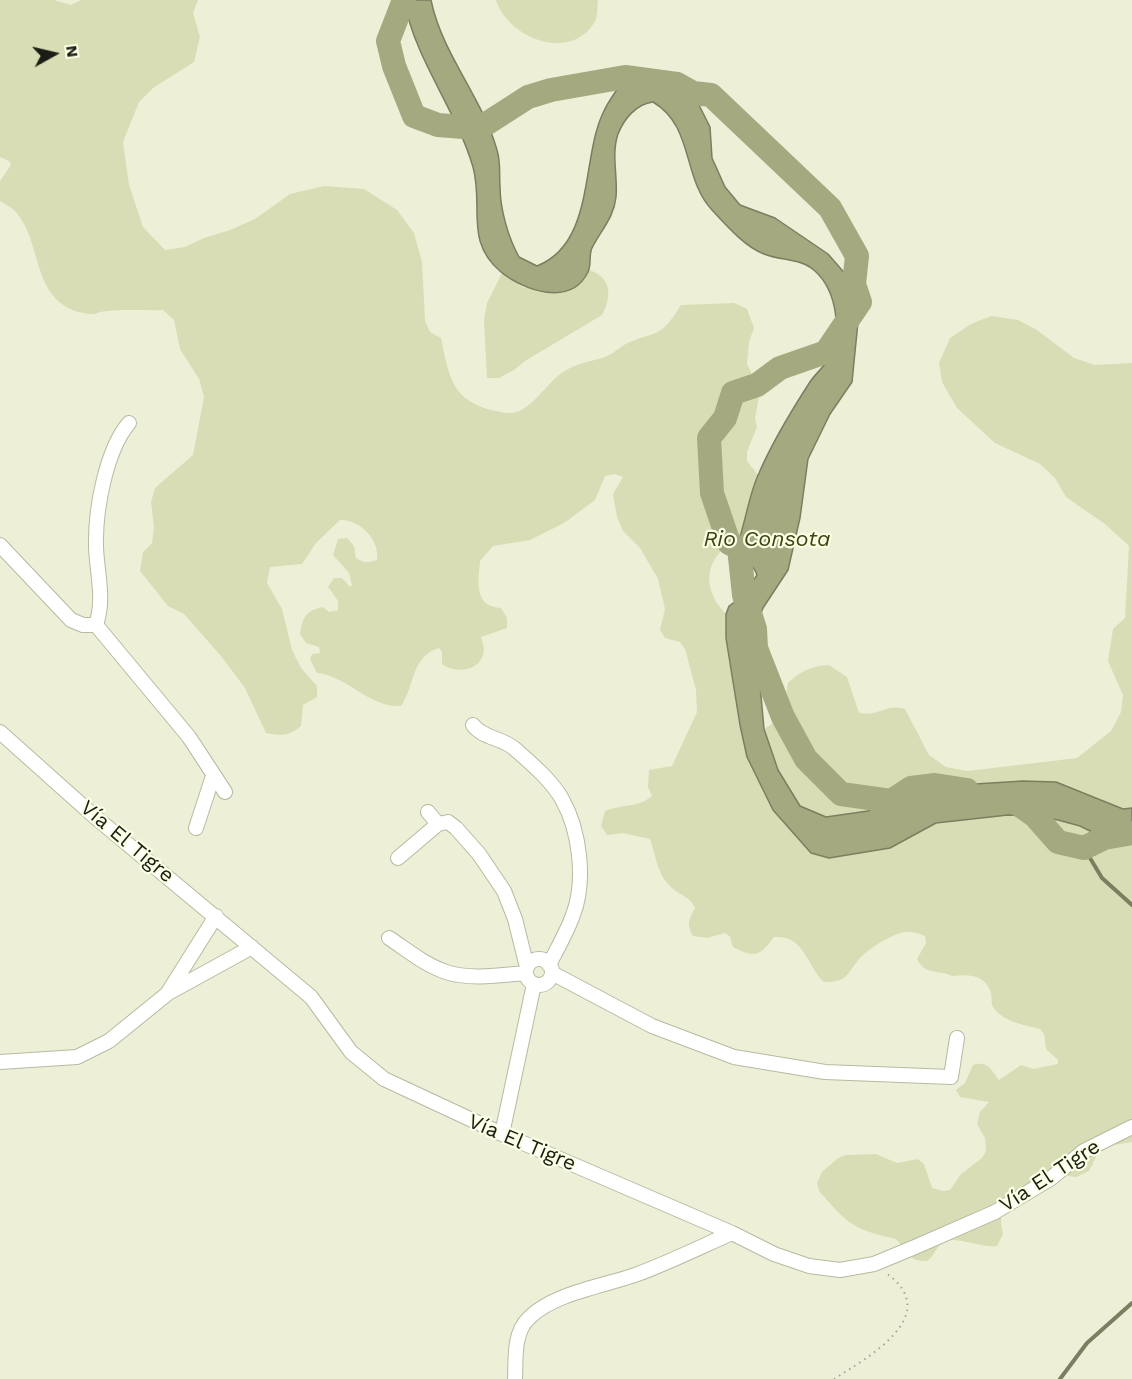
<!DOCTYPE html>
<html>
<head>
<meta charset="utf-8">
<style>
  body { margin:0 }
  #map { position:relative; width:1132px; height:1379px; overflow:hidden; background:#edf0d7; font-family:"Work Sans",sans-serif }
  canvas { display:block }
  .north { position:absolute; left:24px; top:24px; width:60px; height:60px; -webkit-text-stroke:4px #fafee4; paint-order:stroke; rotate:82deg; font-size:16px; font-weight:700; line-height:24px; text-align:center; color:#1c1d14 }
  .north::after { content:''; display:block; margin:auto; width:21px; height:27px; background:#1c1d14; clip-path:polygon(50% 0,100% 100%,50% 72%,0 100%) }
</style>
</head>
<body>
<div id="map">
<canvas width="1132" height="1379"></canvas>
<div class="north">N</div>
</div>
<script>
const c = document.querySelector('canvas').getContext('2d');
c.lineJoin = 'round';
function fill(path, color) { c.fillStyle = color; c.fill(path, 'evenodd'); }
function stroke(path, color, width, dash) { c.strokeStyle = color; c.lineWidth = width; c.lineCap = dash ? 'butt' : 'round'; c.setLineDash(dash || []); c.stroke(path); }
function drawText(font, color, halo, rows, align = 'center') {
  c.font = font + ' "Work Sans",sans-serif'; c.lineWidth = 4.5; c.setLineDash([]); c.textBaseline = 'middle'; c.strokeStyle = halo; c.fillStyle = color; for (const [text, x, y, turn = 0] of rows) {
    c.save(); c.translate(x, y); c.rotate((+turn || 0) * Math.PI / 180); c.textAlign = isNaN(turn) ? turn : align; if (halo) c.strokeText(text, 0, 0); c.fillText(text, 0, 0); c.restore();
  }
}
fill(new Path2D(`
  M 0,0 L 54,0 L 71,5 L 81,0 L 198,0 L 193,13 L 200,37 L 194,62 L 153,88 L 139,102 L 123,142 L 129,185 L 143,227 L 165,250 L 185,247 L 204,238 L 230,230 L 255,219 L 290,194 L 324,186 L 364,189 L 397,210 L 414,233 L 422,262 L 425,321 L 430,332 L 441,338 C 449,377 452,402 496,411 C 506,413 514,415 523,409 C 541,398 550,378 570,368 C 582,362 593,361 605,357 C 611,355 618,349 624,345 C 656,329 658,342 681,305 L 734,303 L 747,309 L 754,328 L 749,342 L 747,364 L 760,391 L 755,418 L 757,427 L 747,452 L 747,461 L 758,475 C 753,493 751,519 741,534 C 738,540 728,544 723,549 C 702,569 707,595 726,614 L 729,659 L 747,757 L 773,810 L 811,853 L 829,858 L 890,848 L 936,823 L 1008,815 L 1035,816 L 1058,820 L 1080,826 L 1104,838 L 1132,844 L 1132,1142 L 1101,1147 L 1089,1171 L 1076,1177 L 1062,1175 L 1002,1201 L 1001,1223 L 1003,1234 L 997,1246 C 981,1249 953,1234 942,1243 C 936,1248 934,1256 927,1261 C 908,1262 908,1251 896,1239 C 852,1229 849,1225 819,1191 L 817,1183 L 822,1172 L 838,1158 L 846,1155 L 876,1154 L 897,1163 L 918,1159 L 924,1164 L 932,1188 L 943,1191 L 950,1190 L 961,1174 L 982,1158 L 986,1151 L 985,1138 L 977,1124 L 980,1112 L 989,1102 L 960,1097 L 956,1090 L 965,1083 L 973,1065 C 988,1060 991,1070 999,1080 L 1021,1065 L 1033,1069 L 1058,1064 L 1058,1060 L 1046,1049 L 1044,1034 L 1040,1029 C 1025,1025 1003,1022 993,1007 C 991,1004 992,997 991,993 C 986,974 967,974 952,976 C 938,969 925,976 917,959 L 926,943 L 925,936 C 919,934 913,931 906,932 C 893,933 870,948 861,957 C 846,973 850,982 824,982 C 806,965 805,935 774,937 C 759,957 755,958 733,947 L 730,937 L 725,933 L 707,938 L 693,936 C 686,923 689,920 695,908 C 689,895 680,896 671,887 C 657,874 656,856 650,839 L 623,833 L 607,835 L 601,826 L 605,811 C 622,804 638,808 652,796 L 648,787 L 649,770 L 672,766 L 697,712 L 696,690 L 685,649 L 680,642 L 665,638 L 660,630 L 665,609 L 658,579 L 640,548 L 623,531 L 617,517 L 613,494 L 623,477 L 615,474 L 605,476 L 595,500 L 564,523 L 530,540 L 493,546 L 480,561 C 478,582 474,607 501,608 L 507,618 L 507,628 L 481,637 C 482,641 484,647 484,651 C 481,672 455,674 442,664 L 442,652 L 439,648 C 411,656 415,686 401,706 C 369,708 348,676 317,673 L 310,659 L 312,654 L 320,653 L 319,647 L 306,643 L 300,634 C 303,617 305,611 323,607 L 329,612 L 338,610 L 338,601 L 328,587 L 334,578 L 342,578 L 350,587 L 352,585 L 349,573 L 333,555 L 338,539 L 347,538 L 354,546 L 356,558 C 363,563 368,563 377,560 C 380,539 359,519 340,520 L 316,543 L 302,564 L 270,567 L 267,583 L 282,609 L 292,650 L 301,668 L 317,686 L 317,697 L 303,705 L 301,726 C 290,736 280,736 266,733 L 245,688 L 221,656 L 184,614 L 168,606 L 140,571 L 143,552 L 152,543 L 154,527 L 151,502 L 155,488 L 193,455 L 204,397 L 199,379 L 180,349 L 174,320 L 163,310 C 145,311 125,309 107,311 C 101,311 95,315 89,314 C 29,306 45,244 15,211 C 11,207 5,204 0,201 L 0,181 L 11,165 L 9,161 L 0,157 Z
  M 496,0 L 598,0 C 597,7 598,18 594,23 C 569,63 507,37 496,0 Z
  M 589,270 C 612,277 612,297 602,315 L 525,361 L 514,370 L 499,378 L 487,378 L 484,320 L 487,303 L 502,273 L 524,288 L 583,280 Z
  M 991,316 L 1018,320 L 1037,330 L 1074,358 L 1095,365 L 1132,363 L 1132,808 L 1123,809 L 1056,783 L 1023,781 L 911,788 L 868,811 L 826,817 L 800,806 L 778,770 L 764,729 L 783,717 L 788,683 C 801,671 811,666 829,665 L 847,677 L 859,713 C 880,717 885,703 905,709 L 929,755 L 946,767 L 967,771 L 1077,758 L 1111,731 L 1121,712 L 1123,695 L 1108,661 L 1113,629 L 1125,618 L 1129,546 L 1105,524 L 1066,497 L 1055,478 L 1040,464 L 995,443 L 957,408 L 942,382 L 939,363 L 950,338 L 971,324 Z`), '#d8ddb5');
const water = new Path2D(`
  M 404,0 L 431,0 C 442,54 482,97 497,150 C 501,163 499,174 500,186 C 500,209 508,237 519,257 L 537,266 C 595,243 581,159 603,113 C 608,101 618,89 625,77 L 651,76 L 677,84 L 693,93 L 710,127 L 712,158 L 725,187 L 740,205 L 775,218 L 828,254 L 854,284 L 860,302 L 852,382 L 830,414 L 808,459 L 800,518 L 788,570 L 763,608 L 755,629 L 764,729 L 778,770 L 800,806 L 826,817 L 868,811 L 911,788 L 1023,781 L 1056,782 L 1123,809 L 1132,808 L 1132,844 L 1104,838 L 1080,826 L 1058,820 L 1035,816 L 1008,815 L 936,823 L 890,848 L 829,858 L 811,853 L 773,810 L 747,757 L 740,725 L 726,638 L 726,614 L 729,606 L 744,595 L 757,575 C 753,562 739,557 738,543 C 746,520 749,494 759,473 C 772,443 790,413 808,385 C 813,376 822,369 828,360 C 843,334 837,291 815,271 C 801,258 781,261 764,254 C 745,247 726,225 712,210 C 682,178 694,126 653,102 C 636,104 624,119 618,134 C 611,154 618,177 616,197 C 614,217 602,229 593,246 C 588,253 592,264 588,272 C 571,307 524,291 501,272 C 464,241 484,207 473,167 C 456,109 415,60 404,0 Z`);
fill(water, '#a4a980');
stroke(water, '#7b7f60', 1.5);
stroke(new Path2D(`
  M 1084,848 L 1102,878 L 1132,905
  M 1060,1379 L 1087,1343 L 1132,1303`), '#7b7f60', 4);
stroke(new Path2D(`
  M 404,0 L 388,41 L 394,66 L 414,116 L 438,125 L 463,127 L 486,124 L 528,97 L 551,90 L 625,77 L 677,84 L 693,93 L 711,95 L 830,208 L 857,256 L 854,284 L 860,302 L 826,352 L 780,368 L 757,385 L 733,393 L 725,418 L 709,438 L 712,493 L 729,543 L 739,548 L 744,595 L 755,629 L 756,648 L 783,717 L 806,759 L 841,794 L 891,801 L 911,788 L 935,785 L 967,790
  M 1009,798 L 1035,816 L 1058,842 L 1084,848 L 1104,838 L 1132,833`), '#a4a980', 24);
const minor = new Path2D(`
  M 0,545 L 71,620 L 83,625 L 96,625
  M 96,625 L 189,737 L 225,792
  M 96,625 C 105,599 97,574 96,547 C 95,510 106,450 129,423
  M 473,725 C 482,738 503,738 515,749 C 532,764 551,780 562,799 C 580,831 586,881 573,915 C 567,932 557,949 549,965
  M 0,732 L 94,816 L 311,997 L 351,1052 L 384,1079 L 502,1134 L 732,1233 L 774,1254 L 809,1266 L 840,1270 L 874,1264 L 915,1247 L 995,1212 L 1050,1179 L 1084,1151 L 1132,1127
  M 428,812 L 438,824 L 448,822 L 456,828 L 479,854 L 504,891 L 515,919 L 527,967
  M 196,828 L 213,776
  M 398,858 L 438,824
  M 389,938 C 407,950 425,965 446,972 C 469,980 502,975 526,973
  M526 972a13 13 0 1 1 26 0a13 13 0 1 1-26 0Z
  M 552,973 L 652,1026 L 734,1057 L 825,1072 L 951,1077 L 957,1038
  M 170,992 L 252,947
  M 0,1062 L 77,1057 L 109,1041 L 167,994 L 216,916
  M 502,1134 L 534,984
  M 515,1379 C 516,1359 513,1333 529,1318 C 552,1294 603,1286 635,1275 C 668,1263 700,1247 732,1233`);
stroke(minor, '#b7baa1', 16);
stroke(new Path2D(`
  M 834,1379 C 867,1358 945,1315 886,1273`), '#a5a794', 2, [1.5, 4.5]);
stroke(minor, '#fff', 14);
drawText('21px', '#1c1d14', '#fafee4', [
  ["Vía El Tigre",127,842,40],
  ["Vía El Tigre",522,1143,23],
  ["Vía El Tigre",1050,1176,-33]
]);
drawText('italic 22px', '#404412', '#fafee4', [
  ["Rio Consota",767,540]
]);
</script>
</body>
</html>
